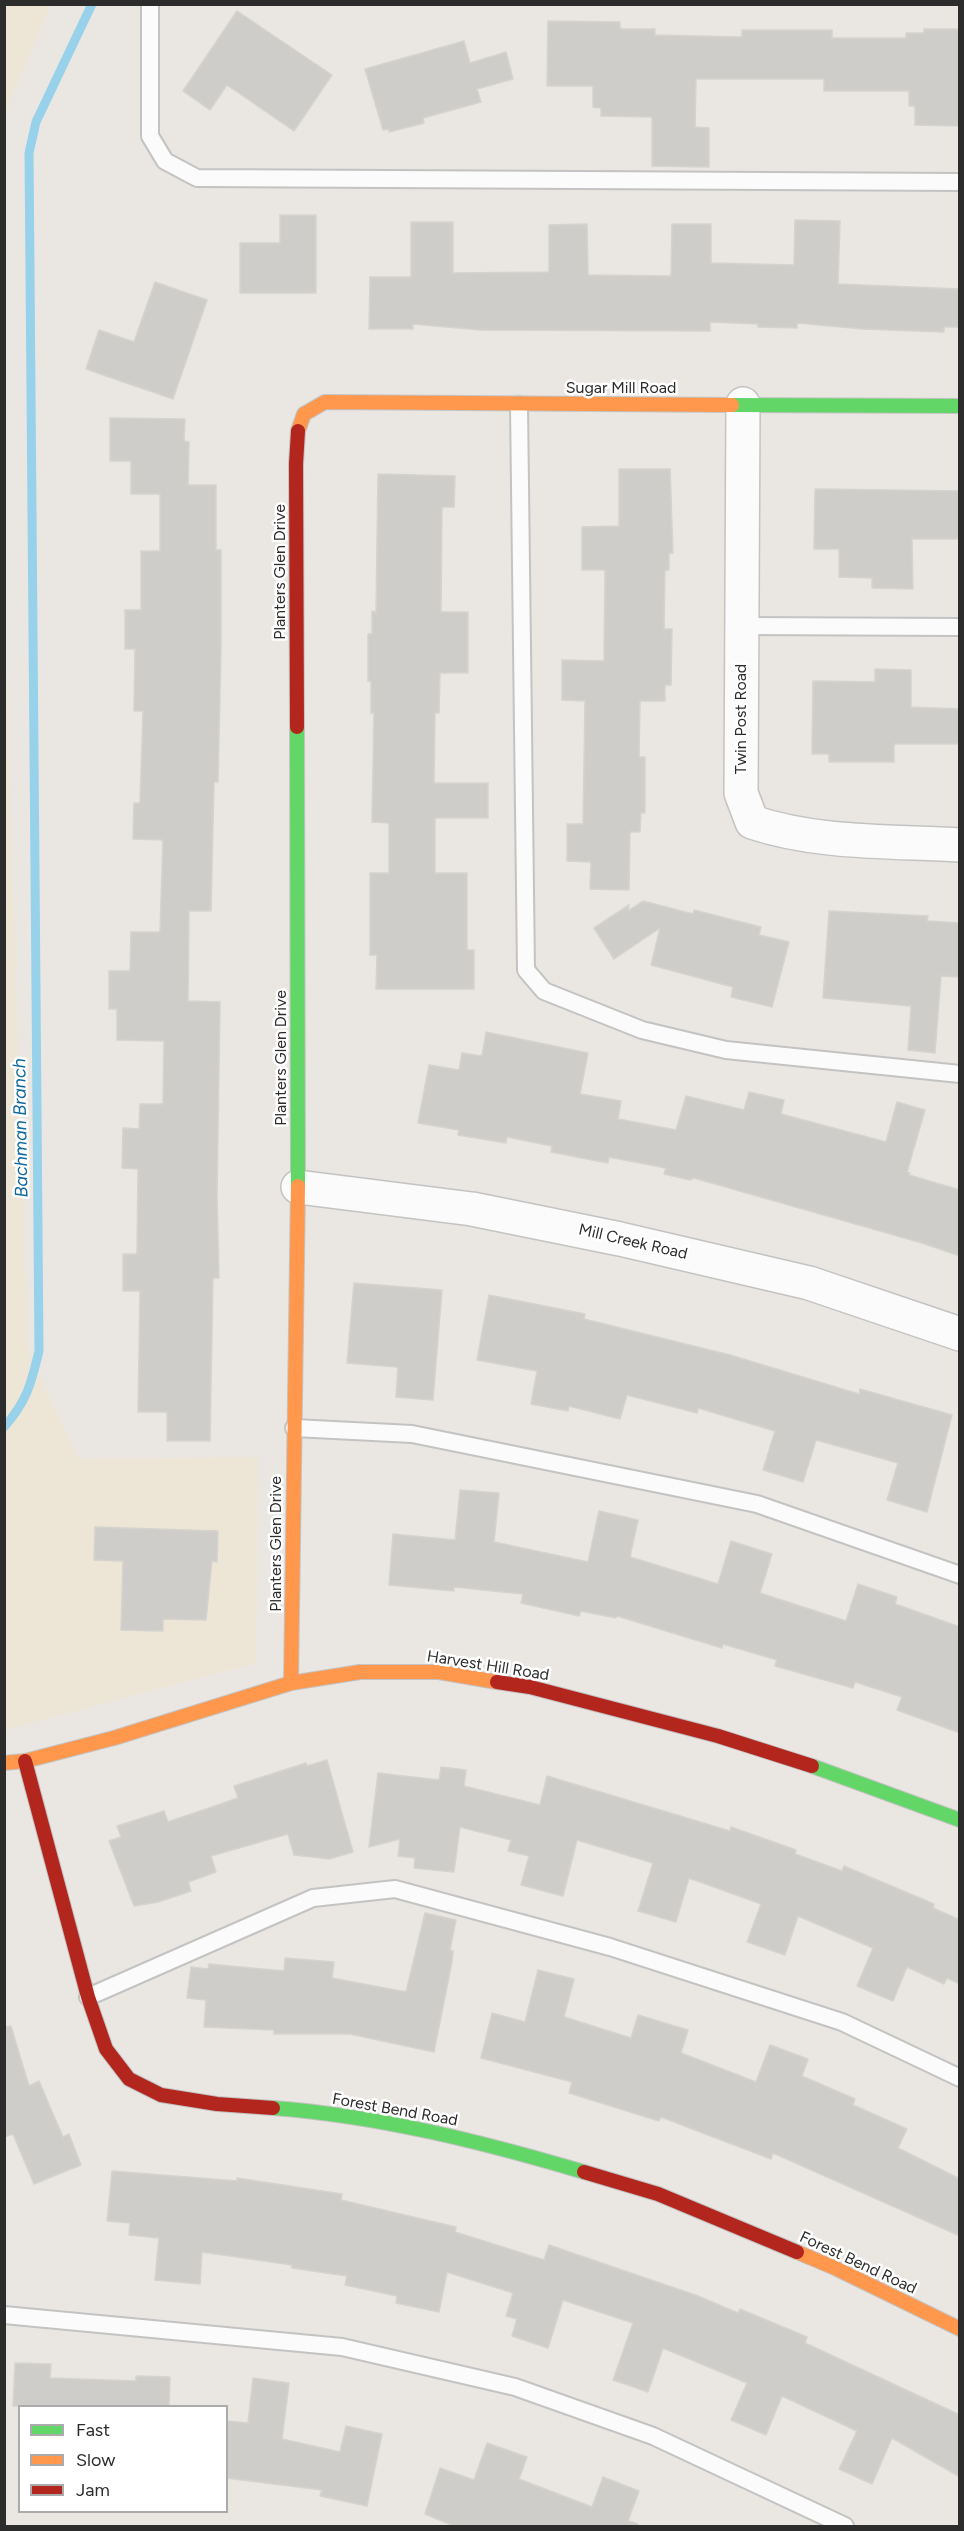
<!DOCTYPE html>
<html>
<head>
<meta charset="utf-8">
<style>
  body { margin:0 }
  #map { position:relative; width:964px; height:2531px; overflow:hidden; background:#eae7e2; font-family:Figtree,sans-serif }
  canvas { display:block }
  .frame { position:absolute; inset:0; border:6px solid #2c2c2c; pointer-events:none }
  .legend { position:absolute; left:18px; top:2405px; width:210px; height:108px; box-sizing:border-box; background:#fff; border:2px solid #ababab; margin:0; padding:8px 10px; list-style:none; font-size:18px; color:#2c2c2c }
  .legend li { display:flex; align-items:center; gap:12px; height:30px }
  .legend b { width:30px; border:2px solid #ababab }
</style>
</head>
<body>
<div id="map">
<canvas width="964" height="2531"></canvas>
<div class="frame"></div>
<ul class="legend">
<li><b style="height:8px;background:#63d668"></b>Fast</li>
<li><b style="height:8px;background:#ff974d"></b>Slow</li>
<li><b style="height:8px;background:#b3261e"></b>Jam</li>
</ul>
</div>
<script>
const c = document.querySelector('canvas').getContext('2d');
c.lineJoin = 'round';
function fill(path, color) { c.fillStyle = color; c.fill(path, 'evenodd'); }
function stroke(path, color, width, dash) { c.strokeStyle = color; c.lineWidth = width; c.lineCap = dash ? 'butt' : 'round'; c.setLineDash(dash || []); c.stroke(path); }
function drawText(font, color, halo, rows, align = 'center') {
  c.font = font + ' Figtree,sans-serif'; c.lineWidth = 5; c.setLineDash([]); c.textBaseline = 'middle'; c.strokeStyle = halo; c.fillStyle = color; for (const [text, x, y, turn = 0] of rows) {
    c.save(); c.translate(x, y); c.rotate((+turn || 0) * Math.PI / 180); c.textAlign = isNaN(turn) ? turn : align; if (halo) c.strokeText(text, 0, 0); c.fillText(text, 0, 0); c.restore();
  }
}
fill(new Path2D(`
  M 5,4 L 51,5 L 5,112 L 4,5 Z
  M 4,601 L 28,1351 L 78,1459 L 258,1457 L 256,1663 L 5,1730 Z`), '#ede6d7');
stroke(new Path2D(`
  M 4,1427 C 27,1401 31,1384 39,1351 L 29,153 L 36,122 L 92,4`), '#97d2ea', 9);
const building = new Path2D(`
  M 237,11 L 332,75 L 294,131 L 227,85 L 210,110 L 183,91 Z
  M 548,21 L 620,22 L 620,29 L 655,29 L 655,35 L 742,37 L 742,30 L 832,30 L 832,38 L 906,38 L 906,33 L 924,33 L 924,29 L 960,29 L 960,126 L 915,125 L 915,106 L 909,106 L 909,91 L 824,91 L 824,79 L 696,79 L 695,127 L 709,128 L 709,167 L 652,166 L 652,117 L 601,116 L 601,108 L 593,107 L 593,86 L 547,86 Z
  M 464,41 L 470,63 L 506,52 L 513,79 L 477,89 L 481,102 L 423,118 L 424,123 L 389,132 L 389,129 L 383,130 L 365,69 Z
  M 280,215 L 316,215 L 316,293 L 240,293 L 240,243 L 280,243 Z
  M 795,220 L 840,221 L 838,284 L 960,289 L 960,327 L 944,327 L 944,332 L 863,329 L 797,323 L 797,328 L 758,327 L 758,324 L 710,322 L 710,331 L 481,330 L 413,324 L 413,329 L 369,329 L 370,277 L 411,277 L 411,222 L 453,222 L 453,273 L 549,272 L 549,225 L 587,224 L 588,275 L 671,276 L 672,224 L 711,224 L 711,263 L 794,265 Z
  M 155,282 L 207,300 L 173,399 L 86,369 L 99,330 L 134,342 Z
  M 110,418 L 185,419 L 184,441 L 189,442 L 188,485 L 216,485 L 216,550 L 221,550 L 221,648 L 218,782 L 214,782 L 211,911 L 189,911 L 188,1001 L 220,1002 L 217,1195 L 219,1278 L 213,1278 L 210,1441 L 167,1441 L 167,1412 L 138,1412 L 140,1291 L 123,1291 L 123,1254 L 137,1254 L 138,1169 L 122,1168 L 123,1128 L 139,1129 L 140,1104 L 163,1104 L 164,1041 L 117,1040 L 117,1009 L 109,1009 L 109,971 L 130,971 L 131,932 L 160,932 L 163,840 L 133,839 L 134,803 L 140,803 L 143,711 L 134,711 L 135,649 L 125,649 L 125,610 L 141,610 L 141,551 L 160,551 L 160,494 L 131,494 L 131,461 L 110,461 Z
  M 619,469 L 670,469 L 673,553 L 669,553 L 669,570 L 665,570 L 664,629 L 672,629 L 671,685 L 665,685 L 665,701 L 640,701 L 639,757 L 645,757 L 645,813 L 641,813 L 640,832 L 630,832 L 629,890 L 590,889 L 591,862 L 567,861 L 567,824 L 583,824 L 585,701 L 562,700 L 562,660 L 604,661 L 605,570 L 582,570 L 582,527 L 619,526 Z
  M 378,474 L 455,476 L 454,507 L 442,507 L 441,612 L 468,612 L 468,673 L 440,673 L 439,713 L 435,713 L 434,783 L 488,783 L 488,818 L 435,818 L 435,873 L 467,873 L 467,950 L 474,950 L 474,989 L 376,989 L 377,955 L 370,955 L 370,873 L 389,873 L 389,823 L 372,822 L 374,713 L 371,713 L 371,681 L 368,681 L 368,634 L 372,634 L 372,611 L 376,612 Z
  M 815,489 L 960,491 L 960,539 L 912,539 L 913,589 L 872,588 L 872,578 L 839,577 L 839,549 L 814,549 Z
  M 875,669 L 911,670 L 911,707 L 960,709 L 960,744 L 894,744 L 894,762 L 829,762 L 829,754 L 812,754 L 813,681 L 875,682 Z
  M 643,901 L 693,914 L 694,910 L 761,927 L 759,935 L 789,942 L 772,1007 L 731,997 L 733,987 L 651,965 L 660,928 L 614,959 L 594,928 L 629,905 L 628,911 Z
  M 829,911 L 928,916 L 927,921 L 960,923 L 960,977 L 941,976 L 935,1053 L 908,1050 L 911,1006 L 823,998 Z
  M 486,1032 L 588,1053 L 580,1094 L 621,1101 L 618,1119 L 676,1130 L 686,1096 L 744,1110 L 749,1092 L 784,1100 L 781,1114 L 886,1142 L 897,1102 L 925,1110 L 907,1172 L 910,1173 L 909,1175 L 960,1190 L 960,1256 L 922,1243 L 694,1178 L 690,1180 L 664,1174 L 666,1168 L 609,1157 L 608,1163 L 551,1152 L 552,1146 L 507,1137 L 506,1143 L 458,1135 L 459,1130 L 418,1123 L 429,1065 L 459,1070 L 462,1053 L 482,1056 Z
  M 354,1283 L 442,1290 L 433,1400 L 396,1397 L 398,1367 L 347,1363 Z
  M 489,1295 L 585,1314 L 584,1319 L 730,1355 L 859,1394 L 860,1389 L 952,1415 L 927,1512 L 887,1500 L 898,1463 L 816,1440 L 803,1482 L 763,1470 L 775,1431 L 698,1408 L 697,1413 L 627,1395 L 620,1419 L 569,1406 L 568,1411 L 531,1404 L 537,1371 L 477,1360 Z
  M 460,1490 L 499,1493 L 494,1542 L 588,1562 L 599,1511 L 638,1520 L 630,1557 L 718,1584 L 731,1541 L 772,1554 L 760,1593 L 846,1621 L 858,1584 L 897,1597 L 895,1604 L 960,1627 L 960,1733 L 897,1710 L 902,1697 L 855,1682 L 853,1688 L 775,1666 L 777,1660 L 723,1644 L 722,1648 L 617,1616 L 616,1618 L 581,1611 L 579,1616 L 521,1603 L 523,1594 L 454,1587 L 454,1591 L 389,1585 L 393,1534 L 455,1540 Z
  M 95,1527 L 218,1531 L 217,1562 L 212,1561 L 206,1620 L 163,1619 L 163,1631 L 121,1630 L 123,1561 L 94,1560 Z
  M 327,1760 L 353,1852 L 329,1859 L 294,1855 L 288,1834 L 211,1856 L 216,1872 L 188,1882 L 191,1891 L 158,1902 L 134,1906 L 109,1841 L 121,1837 L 117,1826 L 164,1811 L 168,1822 L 238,1798 L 234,1786 L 306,1763 L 307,1766 Z
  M 441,1767 L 466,1770 L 464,1786 L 540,1805 L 547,1776 L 730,1831 L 731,1827 L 796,1850 L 795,1854 L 842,1871 L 844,1866 L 934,1904 L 933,1908 L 960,1920 L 960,1984 L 947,1978 L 944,1984 L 907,1967 L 893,2001 L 857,1986 L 873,1948 L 798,1916 L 785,1955 L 747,1942 L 761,1904 L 689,1878 L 676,1922 L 638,1911 L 653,1863 L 577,1840 L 563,1896 L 521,1885 L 529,1856 L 508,1851 L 511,1840 L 460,1827 L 454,1872 L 414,1868 L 415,1858 L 398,1856 L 400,1839 L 369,1847 L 378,1773 L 439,1780 Z
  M 425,1913 L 456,1920 L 450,1950 L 453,1951 L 452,1962 L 434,2052 L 350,2034 L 274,2034 L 274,2030 L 204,2027 L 206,2000 L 187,1998 L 191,1967 L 208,1969 L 209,1964 L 284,1971 L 285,1958 L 334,1962 L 332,1978 L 406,1992 Z
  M 538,1970 L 574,1979 L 564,2017 L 631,2038 L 638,2015 L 688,2030 L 681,2053 L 756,2082 L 770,2045 L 808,2059 L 802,2076 L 855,2099 L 853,2105 L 907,2129 L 898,2148 L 960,2179 L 960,2236 L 773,2153 L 771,2159 L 661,2117 L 659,2121 L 569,2093 L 572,2082 L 481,2058 L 492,2013 L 525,2022 Z
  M 11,2026 L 29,2086 L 39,2081 L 63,2137 L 69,2134 L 81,2165 L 34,2184 L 13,2134 L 4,2137 L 4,2027 Z
  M 112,2171 L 237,2181 L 237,2178 L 342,2194 L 341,2200 L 456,2227 L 455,2232 L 544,2260 L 549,2245 L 698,2296 L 738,2313 L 740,2309 L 807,2337 L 805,2343 L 960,2415 L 960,2477 L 892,2438 L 872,2484 L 839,2469 L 857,2431 L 782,2396 L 766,2435 L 731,2420 L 747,2383 L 663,2348 L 648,2392 L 613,2380 L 633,2323 L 563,2300 L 548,2348 L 512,2336 L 517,2319 L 506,2316 L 513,2293 L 447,2272 L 439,2312 L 396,2303 L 397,2296 L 345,2285 L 347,2276 L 292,2268 L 292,2265 L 202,2252 L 200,2284 L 155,2280 L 159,2238 L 129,2235 L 130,2223 L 107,2221 Z
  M 15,2363 L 51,2364 L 50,2378 L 136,2381 L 136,2376 L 170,2377 L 169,2406 L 13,2406 Z
  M 253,2378 L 289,2383 L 282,2439 L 340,2452 L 346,2426 L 382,2434 L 367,2506 L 320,2496 L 322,2490 L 226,2478 L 226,2421 L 248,2423 Z
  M 487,2443 L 527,2457 L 519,2479 L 592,2507 L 603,2477 L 639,2491 L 628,2521 L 638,2524 L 637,2526 L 454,2526 L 425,2514 L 440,2468 L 474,2480 Z`);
fill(building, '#cfcdc9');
stroke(building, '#d5d3ce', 1.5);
const lane = new Path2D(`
  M 150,4 L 150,136 L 165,161 L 197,178 L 960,182
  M 519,405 L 526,970 L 544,991 L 642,1030 L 726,1050 L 960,1074
  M 741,626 L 960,627
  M 294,1428 L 412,1434 L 757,1504 L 960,1575
  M 88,1997 L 313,1898 L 395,1889 L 610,1947 L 842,2022 L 960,2078
  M 4,2315 L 342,2347 L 515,2387 L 653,2436 L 845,2526`);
const street = new Path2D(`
  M 743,404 L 741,793 L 752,822 C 817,844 891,841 960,845
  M 298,1187 L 472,1209 L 620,1239 L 809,1283 L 960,1334`);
const fast = new Path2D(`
  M 732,405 L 960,406
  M 297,727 L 298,1186
  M 812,1766 L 960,1820
  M 273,2108 C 379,2116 483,2142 584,2172`);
const slow = new Path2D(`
  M 298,431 L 304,414 L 325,402 L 732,405
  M 291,1683 L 298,1186
  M 4,1763 L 25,1761 L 114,1738 L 291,1683 L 360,1672 L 439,1672 L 497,1682
  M 797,2252 L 835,2268 L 960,2329`);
const jam = new Path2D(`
  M 297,727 L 296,464 L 298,431
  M 497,1682 L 530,1687 L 718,1736 L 812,1766
  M 25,1761 L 88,1997 L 106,2049 L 129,2079 L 161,2095 L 217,2104 L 273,2108
  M 584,2172 L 658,2194 L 797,2252`);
stroke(lane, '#c3c3c3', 20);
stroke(street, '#c3c3c3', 36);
stroke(fast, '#c3c3c3', 16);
stroke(slow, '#c3c3c3', 16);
stroke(jam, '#c3c3c3', 16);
stroke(lane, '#fcfbfb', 16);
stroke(street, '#fcfbfb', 33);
stroke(fast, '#63d668', 14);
stroke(slow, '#ff974d', 14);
stroke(jam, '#b3261e', 14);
drawText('16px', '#2c2c2c', '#fff', [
  ["Sugar Mill Road",621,388],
  ["Planters Glen Drive",280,572,-90],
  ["Twin Post Road",741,719,-90],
  ["Planters Glen Drive",281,1058,-90],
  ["Mill Creek Road",633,1242,13],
  ["Planters Glen Drive",276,1544,-90],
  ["Harvest Hill Road",488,1666,9],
  ["Forest Bend Road",395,2110,10],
  ["Forest Bend Road",858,2263,25]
]);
drawText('italic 18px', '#0e689e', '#fff', [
  ["Bachman Branch",21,1128,-91]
]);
</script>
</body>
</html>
